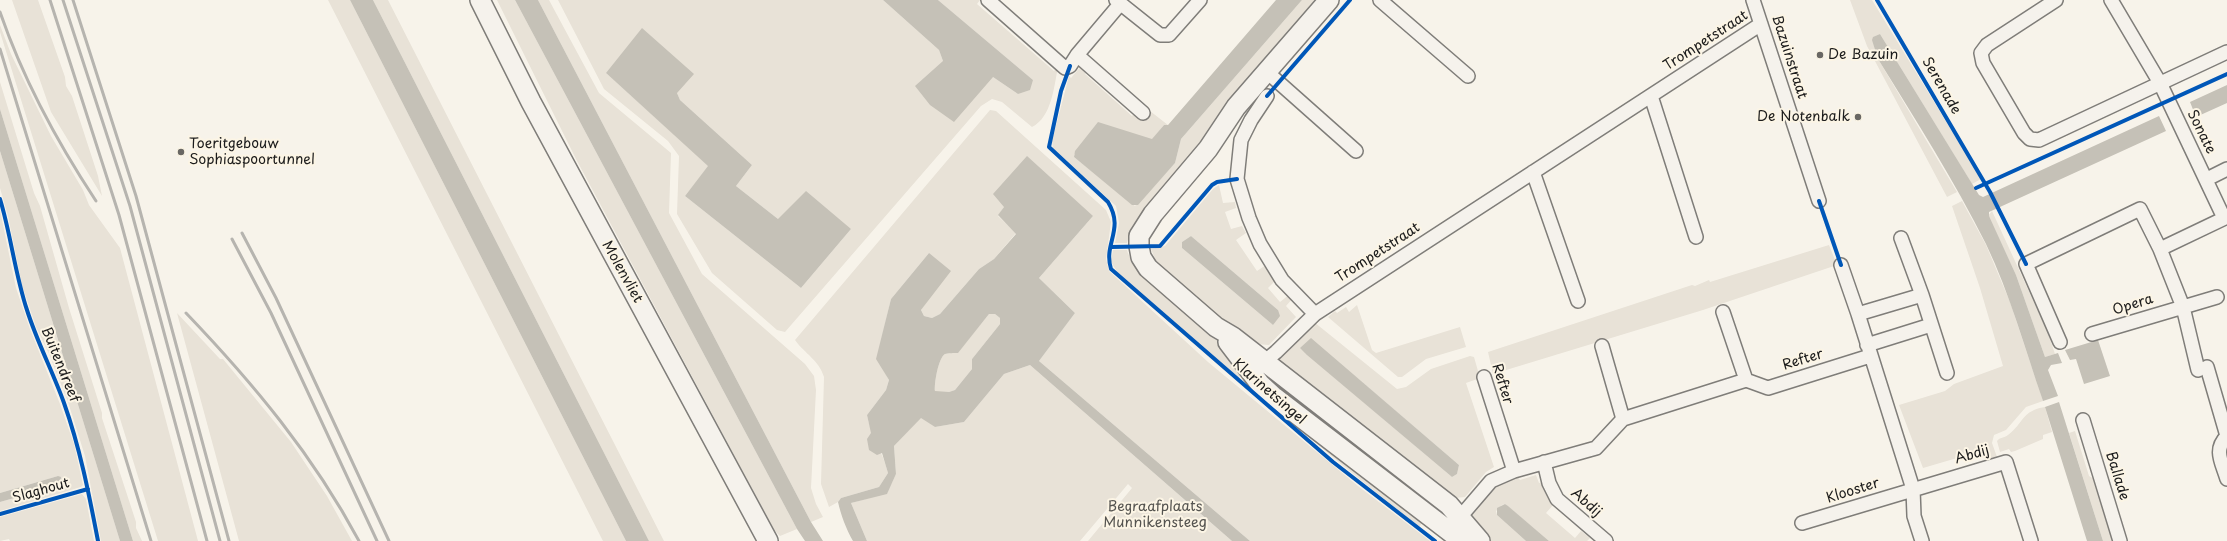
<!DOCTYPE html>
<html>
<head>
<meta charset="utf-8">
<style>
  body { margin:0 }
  canvas { display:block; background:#f7f3ea }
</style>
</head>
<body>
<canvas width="2227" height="541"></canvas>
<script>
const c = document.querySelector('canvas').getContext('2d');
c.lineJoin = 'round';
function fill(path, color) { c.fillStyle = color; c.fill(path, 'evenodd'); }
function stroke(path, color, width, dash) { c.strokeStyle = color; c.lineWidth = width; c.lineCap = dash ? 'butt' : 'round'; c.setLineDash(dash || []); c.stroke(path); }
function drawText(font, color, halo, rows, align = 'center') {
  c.font = font + ' "Playpen Sans",sans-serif'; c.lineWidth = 4; c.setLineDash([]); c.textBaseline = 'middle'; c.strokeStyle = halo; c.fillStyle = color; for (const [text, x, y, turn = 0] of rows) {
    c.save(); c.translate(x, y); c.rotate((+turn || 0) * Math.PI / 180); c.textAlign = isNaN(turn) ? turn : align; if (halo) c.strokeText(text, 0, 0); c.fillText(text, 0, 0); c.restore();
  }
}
fill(new Path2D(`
  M 12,0 L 38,0 L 65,77 L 66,86 L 72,96 L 98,176 L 102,196 L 51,112 Z
  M 328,0 L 350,0 L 626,541 L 603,541 Z
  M 373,0 L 388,0 L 664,541 L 649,541 Z
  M 497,0 L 515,0 L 797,529 L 780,536 L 774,530 L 576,159 Z
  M 538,0 L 549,0 L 599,93 L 671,153 L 669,213 L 702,274 L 805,364 L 814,376 L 816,390 L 811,488 L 816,504 L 823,517 L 811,522 Z
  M 558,0 L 883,0 L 939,50 L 943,61 L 993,77 L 1018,94 L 1033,80 L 938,0 L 980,0 L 977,4 L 1054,71 L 1058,67 C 1054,86 1052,117 1032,127 L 1002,102 L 992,99 L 981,106 L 785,332 L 777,330 L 712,273 L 677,214 L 679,156 L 668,141 L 604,89 ZM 606,73 L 677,93 L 680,100 L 752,165 L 736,186 L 778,219 L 851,229 L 801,288 L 685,196 L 709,166 Z
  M 1302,0 L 1320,0 L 1207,139 L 1132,226 L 1127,243 L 1115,243 L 1119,223 L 1116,206 L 1053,148 L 1052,141 L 1069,76 L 1071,78 L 1082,65 L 1088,71 L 1085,74 L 1132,116 L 1135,112 L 1143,118 L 1150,111 L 1168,125 L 1164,125 L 1152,140 L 1074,154 L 1074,157 L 1135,206 L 1175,163 L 1181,139 Z
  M 1850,0 L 1872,0 L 1981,179 L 1972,184 L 1880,34 L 1874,37 L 1878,59 L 1957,192 L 1947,197 L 1867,46 Z
  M 0,25 L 11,54 L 51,136 L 83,190 L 89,205 L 120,248 L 198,541 L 158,541 L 0,32 Z
  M 0,82 L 34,193 L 40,206 L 69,308 L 102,413 L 102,418 L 136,522 L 136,528 L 142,541 L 133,541 L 0,109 Z
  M 990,110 L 996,111 L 1106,210 L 1111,222 L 1106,259 L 1109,271 L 1208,362 L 1358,486 L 1430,541 L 1250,541 L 1039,361 L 1075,313 L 1039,278 L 1093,216 L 1004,207 L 998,216 L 1016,233 L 994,259 L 979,269 L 940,314 L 932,318 L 924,316 L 921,310 L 927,301 L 929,253 L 891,299 L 877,358 L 889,380 L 886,390 L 867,415 C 871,436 883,452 888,473 L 879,487 L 841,498 L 838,502 L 829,507 L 821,484 L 824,377 C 819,360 805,354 795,340 Z
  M 0,151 L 120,541 L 101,541 L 85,456 L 68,402 L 49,354 L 36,327 L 22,285 L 8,216 L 0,188 Z
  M 1219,185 L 1223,203 L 1235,202 L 1236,208 L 1225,212 L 1231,229 L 1242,226 L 1246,233 L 1236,240 L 1257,271 L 1266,265 L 1276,280 L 1268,288 L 1280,302 L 1290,294 L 1293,298 L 1286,306 L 1296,317 L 1269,345 L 1257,344 L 1253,348 L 1159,268 L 1151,249 L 1165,246 L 1213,189 ZM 1191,236 L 1278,310 L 1273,325 L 1182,248 L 1182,242 Z
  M 1962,201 L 1986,245 L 2010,302 L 2043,401 L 2026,407 L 2006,430 L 1994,435 L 1992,443 L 1997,457 L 1987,461 L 1981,451 L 1923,468 L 1899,405 L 1945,391 L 1954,384 L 2003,366 L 1980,288 L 1952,206 Z
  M 0,210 L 16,288 L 30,329 L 60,404 L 74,444 L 83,485 L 81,487 L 0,511 L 0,502 L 59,485 L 61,482 L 58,476 L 0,493 Z
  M 1992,211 L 2048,333 L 2055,354 L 2045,357 L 2016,275 L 1988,216 Z
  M 1829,245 L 1837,265 L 1703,310 L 1493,374 L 1488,352 L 1692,285 L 1695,286 L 1709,280 L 1710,282 Z
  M 1113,250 L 1127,250 C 1133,276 1202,318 1222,343 C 1230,352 1235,365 1240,375 L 1239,378 L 1118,273 L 1111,262 Z
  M 1357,305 L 1372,350 L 1376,353 L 1460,327 L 1466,347 L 1426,359 L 1402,377 L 1398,377 L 1328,317 L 1335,311 L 1337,313 L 1346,307 L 1349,312 Z
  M 177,313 L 220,359 L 223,359 L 291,442 L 327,496 L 352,541 L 239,541 Z
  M 989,314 L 995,314 L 1000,318 L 1000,324 L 972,359 L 972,369 L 955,390 L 949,392 L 935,392 C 934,384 938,358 945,354 C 948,353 954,353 958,352 Z
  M 1314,322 L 1397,389 L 1406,387 L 1431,369 L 1470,356 L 1474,357 L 1480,378 L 1466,383 L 1494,467 L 1486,472 L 1465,497 L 1455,498 L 1279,362 L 1281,355 ZM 1300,348 L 1356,377 L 1459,465 L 1457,474 L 1452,477 Z
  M 1030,365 L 1232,541 L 1088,541 L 1132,488 L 1128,484 L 1080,541 L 867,541 L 851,503 L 887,493 L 896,474 L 894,446 L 921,417 L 935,427 L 964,422 L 1004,374 Z
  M 1268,373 L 1439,502 L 1431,511 L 1263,378 Z
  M 1249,380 L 1426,518 L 1419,527 C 1360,480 1303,433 1246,384 Z
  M 2045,407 L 2052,432 L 2043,435 L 2043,439 L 2015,451 L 2011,452 L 2009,449 L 2000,452 L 1997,441 C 2000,437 2004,438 2008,435 C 2024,423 2021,411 2045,407 Z
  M 2075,431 L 2089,476 L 2101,483 L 2114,541 L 2103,541 L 2069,433 Z
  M 1536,475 L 1539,483 L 1543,482 L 1548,498 L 1554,504 L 1546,513 L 1575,538 L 1581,531 L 1590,538 L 1587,541 L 1549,541 L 1505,504 L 1502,505 L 1496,511 L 1497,515 L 1526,541 L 1484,541 L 1471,517 L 1472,512 L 1497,484 L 1518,477 L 1520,480 Z
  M 82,494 L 86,499 L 94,541 L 10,541 L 9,539 L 0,541 L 0,517 Z`), '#e8e2d7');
fill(new Path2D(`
  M 350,0 L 373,0 L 649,541 L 626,541 Z
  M 515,0 L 538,0 L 811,522 L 823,541 L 805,541 L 797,529 Z
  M 883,0 L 938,0 L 1033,80 L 1030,90 L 1018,94 L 993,77 L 954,122 L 930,105 L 915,86 L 943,61 L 939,50 Z
  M 1276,0 L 1302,0 L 1181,139 L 1175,163 L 1138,205 L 1132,205 L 1074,157 L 1075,151 L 1098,122 L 1152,139 L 1164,125 L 1168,125 Z
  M 642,28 L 694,74 L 677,93 L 680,100 L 752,165 L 736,186 L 778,219 L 806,191 L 851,229 L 801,288 L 685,196 L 708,166 L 606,73 Z
  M 1880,34 L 1979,195 L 1983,197 L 2159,116 L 2166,131 L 1989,212 L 1989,216 L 2016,275 L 2045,357 L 2058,353 L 2062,363 L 2051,365 L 2048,370 L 2058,396 L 2043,401 C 2025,349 2010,294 1986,244 C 1954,180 1915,119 1878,59 L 1872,40 L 1873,37 Z
  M 2227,85 L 2227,103 L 2196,117 L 2190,102 Z
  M 0,109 L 133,541 L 120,541 L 0,151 Z
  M 1027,156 L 1093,216 L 1039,278 L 1075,313 L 1039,361 L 1250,541 L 1232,541 L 1030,365 L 1004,374 L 964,422 L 935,427 L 921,418 L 894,446 L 896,474 L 887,494 L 851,503 L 867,541 L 853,541 C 846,529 841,515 838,502 L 841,498 L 879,487 L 888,473 L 882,453 L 877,455 L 869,450 L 867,439 L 871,433 L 867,415 L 886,390 L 889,380 L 876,359 L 891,299 L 929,253 L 951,271 L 921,310 L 924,316 L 932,318 L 940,314 L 979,269 L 994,259 L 1016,234 L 998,215 L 1004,207 L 993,194 ZM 989,314 L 995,314 L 1000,318 L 1000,324 L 972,359 L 972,369 L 955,390 L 949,392 L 935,391 C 934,385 938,358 945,354 C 948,353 954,353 958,353 Z
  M 1191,236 L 1278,310 L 1280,316 L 1273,325 L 1182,248 L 1182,242 Z
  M 1311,338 L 1459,465 L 1457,474 L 1452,477 L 1307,355 L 1300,348 Z
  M 2098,340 L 2110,376 L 2084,384 L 2076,359 L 2070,360 L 2065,350 Z
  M 2059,402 L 2103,541 L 2087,541 L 2045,407 Z
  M 58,476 L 61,477 L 60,485 L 0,502 L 0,493 Z
  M 1505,504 L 1508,506 L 1549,541 L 1526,541 L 1497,515 L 1497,508 Z`), '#c5c1b7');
const street = new Path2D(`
  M 988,0 L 1065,68 L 1070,66 L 1077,55 L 1120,4
  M 1116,0 L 1160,35 L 1169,35 L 1200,0
  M 1380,0 L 1468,76
  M 1753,0 L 1819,201
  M 2056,0 L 1987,45 L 1981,53 L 1983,63 L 2024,133 L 2030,139 L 2039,140 L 2227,52
  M 2111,0 L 2160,83 L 2224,218
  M 1077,55 L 1143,113
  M 1267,72 L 1356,151
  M 1267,96 L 1251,120 L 1241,140 L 1237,179 L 1249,218 L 1260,244 L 1282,280 L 1315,314
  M 1651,96 L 1696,237
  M 1533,172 L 1578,301
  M 2207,179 L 2227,169
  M 1901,238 L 1922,295 L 1947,373
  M 2160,249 L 2227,217
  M 1841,265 L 1858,314 L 1913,489 L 1914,516 L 1922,541
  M 1723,312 L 1746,380
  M 1858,314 L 1922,295
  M 2092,334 L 2217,297
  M 2060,342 L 2026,264 L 2140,209 L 2160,249 L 2183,307 L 2198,370
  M 1867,345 L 1931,325
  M 1602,346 L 1623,419
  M 1258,367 L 1276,352 L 1315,314 L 1761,24
  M 2207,367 L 2227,436 C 2213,450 2222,462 2227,479
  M 1484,377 L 1514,471
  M 2083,420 L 2120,541
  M 1544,462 L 1549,483 L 1557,499 L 1606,541
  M 1455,523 L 1491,481 L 1514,471 L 1596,448 L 1623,419 L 1746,380 L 1768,388 L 1870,356
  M 1802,523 L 2006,462 L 2031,541`);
const secondary = new Path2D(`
  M 480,0 L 531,102 L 768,541
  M 1329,0 L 1236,107 L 1208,149 L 1153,214 L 1139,236 L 1139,246 L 1141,257 L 1148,268 L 1216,327 L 1233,337 L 1449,505 L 1480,541
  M 1228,342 L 1260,384 L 1273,396 L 1462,541`);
stroke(street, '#7f7d79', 16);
stroke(secondary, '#7f7d79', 22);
stroke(street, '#f5f2ec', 13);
stroke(secondary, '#f5f2ec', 19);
stroke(new Path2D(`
  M 50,0 L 119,215 L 207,541
  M 63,0 L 130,206 L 220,541
  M 73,0 L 136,196 L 229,541
  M 0,12 C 23,79 57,142 96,201
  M 0,49 L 151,541
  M 242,233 L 276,298 L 389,541
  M 232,239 L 271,313 L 377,541
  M 186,313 C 253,383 313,455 359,541`), '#b6b4af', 3);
stroke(new Path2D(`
  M 1877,0 L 1990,192 L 2026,264
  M 1070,66 L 1061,91 L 1049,147 L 1108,202 C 1125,230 1103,243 1111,269 L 1333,462 L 1435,541
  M 1267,96 L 1350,0
  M 1976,188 L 2227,74
  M 0,199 C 11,235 15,274 27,310 C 37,342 53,372 64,403 C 80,448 89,494 98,541
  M 1819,201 L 1841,265
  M 1111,247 L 1160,246 L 1212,185 L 1217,182 L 1237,179
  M 0,514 L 88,489`), '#0057b8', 4);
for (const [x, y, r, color] of [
  [1820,55,4,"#696764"],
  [1858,117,4,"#696764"],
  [181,152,4,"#696764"]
]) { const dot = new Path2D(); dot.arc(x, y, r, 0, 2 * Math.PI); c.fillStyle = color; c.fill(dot); stroke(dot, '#fcf5e5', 1.5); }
drawText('14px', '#1c1c1c', '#fcf5e5', [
  ["Trompetstraat",1706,41,-33],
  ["Bazuinstraat",1789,57,72],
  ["Serenade",1941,86,60],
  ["Sonate",2201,132,64],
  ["Trompetstraat",1378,253,-33],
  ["Molenvliet",622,272,61],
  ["Opera",2133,305,-17],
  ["Refter",1803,360,-17],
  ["Buitendreef",60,365,68],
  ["Refter",1502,384,73],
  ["Klarinetsingel",1269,392,41],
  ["Abdij",1972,455,-16],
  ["Ballade",2117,476,73],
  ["Slaghout",41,491,-16],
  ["Klooster",1853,491,-17],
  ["Abdij",1586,503,41]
]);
drawText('14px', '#1c1c1c', '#fcf5e5', [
  ["De Bazuin",1828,55],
  ["De Notenbalk",1850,117,"right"],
  ["Toeritgebouw",189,144],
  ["Sophiaspoortunnel",189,160]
], 'left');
drawText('14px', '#555450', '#fcf5e5', [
  ["Begraafplaats",1155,507],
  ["Munnikensteeg",1155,523]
]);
</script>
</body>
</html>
